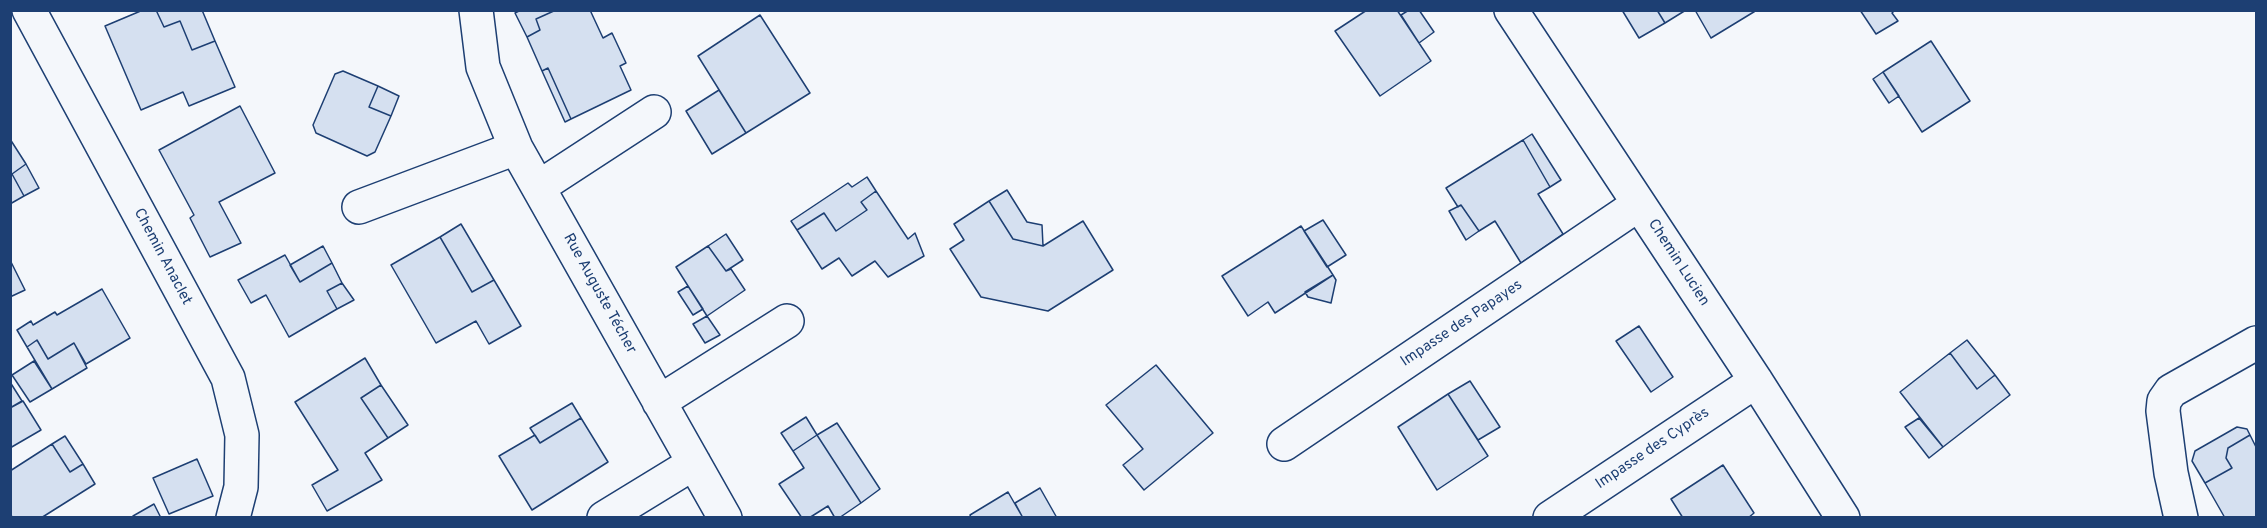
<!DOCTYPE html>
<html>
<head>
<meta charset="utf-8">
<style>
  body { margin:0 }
  #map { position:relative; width:2267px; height:528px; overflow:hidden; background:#f4f7fb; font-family:Overpass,sans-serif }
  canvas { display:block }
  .frame { position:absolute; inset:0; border:12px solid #1d3f73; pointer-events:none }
</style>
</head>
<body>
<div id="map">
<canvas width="2267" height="528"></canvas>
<div class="frame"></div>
</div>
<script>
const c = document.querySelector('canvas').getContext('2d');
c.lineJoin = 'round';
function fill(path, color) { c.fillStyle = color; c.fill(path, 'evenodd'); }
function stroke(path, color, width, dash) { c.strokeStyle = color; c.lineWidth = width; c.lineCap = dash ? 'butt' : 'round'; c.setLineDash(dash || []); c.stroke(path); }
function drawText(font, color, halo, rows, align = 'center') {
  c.font = font + ' Overpass,sans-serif'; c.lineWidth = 4.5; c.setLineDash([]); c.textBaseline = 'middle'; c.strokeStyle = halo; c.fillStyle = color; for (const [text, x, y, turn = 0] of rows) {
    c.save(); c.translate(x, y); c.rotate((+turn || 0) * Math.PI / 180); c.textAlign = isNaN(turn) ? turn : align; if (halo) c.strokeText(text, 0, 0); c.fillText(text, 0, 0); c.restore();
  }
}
const building = new Path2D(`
  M 143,10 L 156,10 L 164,27 L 180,21 L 192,50 L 215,41 L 235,87 L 189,106 L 183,92 L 141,110 L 105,26 Z
  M 156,10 L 202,10 L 215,41 L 192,50 L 180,21 L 164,27 Z
  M 521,10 L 556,10 L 536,19 L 540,30 L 527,37 L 515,13 Z
  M 556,10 L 590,10 L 603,38 L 612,33 L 626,63 L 620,66 L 631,90 L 571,119 L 548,68 L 542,71 L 527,37 L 540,30 L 536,19 Z
  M 1367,10 L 1397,10 L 1431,61 L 1380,96 L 1335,31 Z
  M 1409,10 L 1419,10 L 1434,32 L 1419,43 L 1401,15 Z
  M 1622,10 L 1657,10 L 1665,23 L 1639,38 Z
  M 1657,10 L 1686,10 L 1665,23 Z
  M 1695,10 L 1757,10 L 1711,38 Z
  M 1860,10 L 1895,10 L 1892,13 L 1898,21 L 1876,34 Z
  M 760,15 L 810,93 L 746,133 L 698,56 Z
  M 1931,41 L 1970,101 L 1922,132 L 1883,72 Z
  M 548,68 L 571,119 L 565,122 L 542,71 Z
  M 343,71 L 378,86 L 369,107 L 391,116 L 375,152 L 367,156 L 316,133 L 313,125 L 335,74 Z
  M 1883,72 L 1899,96 L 1889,103 L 1873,79 Z
  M 378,86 L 399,96 L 391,116 L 369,107 Z
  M 719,90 L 746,133 L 712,154 L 686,111 Z
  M 240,106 L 275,173 L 219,202 L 241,243 L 210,257 L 190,218 L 194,215 L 159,150 Z
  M 1532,134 L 1561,180 L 1550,187 L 1523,140 Z
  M 10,139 L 26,164 L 12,174 L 24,196 L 10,204 Z
  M 1523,140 L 1550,187 L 1538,194 L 1563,234 L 1521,263 L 1495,221 L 1479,231 L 1461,205 L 1458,207 L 1446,188 Z
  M 26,164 L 39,188 L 24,196 L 12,174 Z
  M 867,177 L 876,191 L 861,202 L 867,210 L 836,231 L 824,213 L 797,230 L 791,221 L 848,183 L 852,187 Z
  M 1007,190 L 1027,222 L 1042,225 L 1043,246 L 1013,239 L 989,201 Z
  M 876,191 L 908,239 L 915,233 L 924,256 L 888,277 L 875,261 L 852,276 L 839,258 L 822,269 L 797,230 L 824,213 L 836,231 L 867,210 L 861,202 Z
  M 989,201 L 1013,239 L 1043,246 L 1083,221 L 1113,270 L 1048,311 L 981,297 L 950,249 L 964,240 L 954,224 Z
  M 1461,205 L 1479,231 L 1466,240 L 1449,211 Z
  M 1323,220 L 1346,255 L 1327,267 L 1304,231 Z
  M 461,224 L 494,280 L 472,292 L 440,237 Z
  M 1301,226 L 1333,275 L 1275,313 L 1268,302 L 1248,316 L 1222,276 Z
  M 726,234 L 743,260 L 726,271 L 708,246 Z
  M 440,237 L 472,292 L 494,280 L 521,326 L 489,344 L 476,321 L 436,343 L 391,265 Z
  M 323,246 L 332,263 L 300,282 L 290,265 Z
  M 708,246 L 726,271 L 731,269 L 745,290 L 707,316 L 676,267 Z
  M 285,255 L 300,282 L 332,263 L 342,283 L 327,291 L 337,309 L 289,337 L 266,295 L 251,303 L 238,280 Z
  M 10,260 L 25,290 L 10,297 Z
  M 1333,275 L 1336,280 L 1331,303 L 1308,297 L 1305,292 Z
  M 342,283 L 354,300 L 337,309 L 327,291 Z
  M 688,286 L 703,309 L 693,315 L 678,292 Z
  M 102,289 L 130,338 L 86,364 L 74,343 L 48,359 L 37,340 L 27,347 L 17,330 L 31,321 L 33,325 L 55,312 L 57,315 Z
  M 707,316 L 720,335 L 705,343 L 693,324 Z
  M 1639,326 L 1673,377 L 1651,392 L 1616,341 Z
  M 37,340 L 48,359 L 74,343 L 87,368 L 52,389 L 27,347 Z
  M 1967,340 L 1995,375 L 1977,389 L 1950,353 Z
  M 1950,353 L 1977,389 L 1995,375 L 2010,395 L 1943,447 L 1900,392 Z
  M 365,358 L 381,385 L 361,398 L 388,438 L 365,453 L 382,480 L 327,511 L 312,485 L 338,470 L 295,402 Z
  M 34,361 L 52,389 L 30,402 L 12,375 Z
  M 1156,365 L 1213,433 L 1144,490 L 1123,465 L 1143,449 L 1106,405 Z
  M 1470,381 L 1500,427 L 1478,440 L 1448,394 Z
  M 10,382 L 22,401 L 10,408 Z
  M 381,385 L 408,425 L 388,438 L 361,398 Z
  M 1448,394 L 1488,456 L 1437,490 L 1398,427 Z
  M 23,401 L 41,430 L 10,448 L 10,408 Z
  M 572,403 L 581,418 L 540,443 L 530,428 Z
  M 806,417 L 817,435 L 793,451 L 781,433 Z
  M 581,418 L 608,462 L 532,510 L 499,456 L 535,435 L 540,443 Z
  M 1919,418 L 1943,447 L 1929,458 L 1905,427 Z
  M 837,423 L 880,489 L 861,503 L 817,435 Z
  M 2237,427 L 2247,429 L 2250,435 L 2228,448 L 2226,458 L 2232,468 L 2205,483 L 2192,461 L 2195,451 Z
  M 817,435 L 861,503 L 839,518 L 835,518 L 828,506 L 809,518 L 802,518 L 779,484 L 804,468 L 793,451 Z
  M 2250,435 L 2256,447 L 2256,518 L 2225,518 L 2205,483 L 2232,468 L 2226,458 L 2228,448 Z
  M 65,436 L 83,464 L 70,472 L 52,444 Z
  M 52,444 L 70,472 L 83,464 L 95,484 L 41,518 L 13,518 L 10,514 L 10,471 Z
  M 197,459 L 213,496 L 169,514 L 153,478 Z
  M 1723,465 L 1754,513 L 1748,518 L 1683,518 L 1671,499 Z
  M 1040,488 L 1057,518 L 1023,518 L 1015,503 Z
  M 1008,492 L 1023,518 L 971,518 L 970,515 Z
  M 154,504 L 161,518 L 133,518 L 133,516 Z`);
fill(building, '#d5e0f0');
stroke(building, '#1d3f73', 1.5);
const minor = new Path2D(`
  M 29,10 L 228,378 L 242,435 L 241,487 L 233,518
  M 476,10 L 483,67 L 516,148 L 725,518
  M 1511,10 L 1756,381 L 1843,518
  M 539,187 L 654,112
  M 359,207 L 516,148
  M 659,402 L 787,321
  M 1284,444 L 1639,204
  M 604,518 L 694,463
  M 1550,518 L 1756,381
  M 2181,518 L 2171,473 L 2163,411 L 2164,401 L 2171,391 L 2256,343`);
stroke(minor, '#1d3f73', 36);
stroke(minor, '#f4f7fb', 33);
drawText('15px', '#1d3f73', '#f4f7fb', [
  ["Chemin Anaclet",162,257,62],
  ["Chemin Lucien",1678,263,57],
  ["Rue Auguste Técher",599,294,61],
  ["Impasse des Papayes",1462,324,-34],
  ["Impasse des Cyprès",1653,449,-34]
]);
</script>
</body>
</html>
